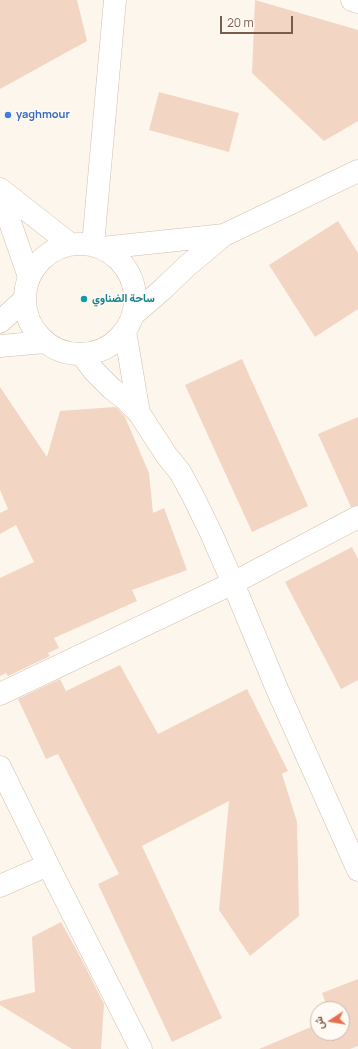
<!DOCTYPE html>
<html>
<head>
<meta charset="utf-8">
<style>
  body { margin:0 }
  #map { position:relative; width:358px; height:1049px; overflow:hidden; background:#fdf6ec; font-family:Manrope,Vazirmatn,sans-serif }
  canvas { display:block }
  .north { position:absolute; left:310px; top:1001px; width:40px; height:40px; box-sizing:border-box; background:#fffaf3; border:1px solid #cabbb1; border-radius:50%; rotate:258deg; font-size:11px; font-weight:700; line-height:16px; text-align:center; color:#7a5c4d }
  .north::after { content:''; display:block; margin:auto; width:14px; height:18px; background:#e76f51; clip-path:polygon(50% 0,100% 100%,50% 72%,0 100%) }
  .scale { position:absolute; left:220px; top:16px; width:73px; height:18px; box-sizing:border-box; border:2px solid #7a5c4d; border-top:0; padding-left:5px; font-size:12px; line-height:14px; white-space:nowrap; color:#7a5c4d; -webkit-text-stroke:3px #fffaf3; paint-order:stroke }
</style>
</head>
<body>
<div id="map">
<canvas width="358" height="1049"></canvas>
<div class="north">ش</div>
<div class="scale">20 m</div>
</div>
<script>
const c = document.querySelector('canvas').getContext('2d');
c.lineJoin = 'round';
function fill(path, color) { c.fillStyle = color; c.fill(path, 'evenodd'); }
function stroke(path, color, width, dash) { c.strokeStyle = color; c.lineWidth = width; c.lineCap = dash ? 'butt' : 'round'; c.setLineDash(dash || []); c.stroke(path); }
function drawText(font, color, halo, rows, align = 'center') {
  c.font = font + ' Manrope,Vazirmatn,sans-serif'; c.lineWidth = 3; c.setLineDash([]); c.textBaseline = 'middle'; c.strokeStyle = halo; c.fillStyle = color; for (const [text, x, y, turn = 0] of rows) {
    c.save(); c.translate(x, y); c.rotate((+turn || 0) * Math.PI / 180); c.textAlign = isNaN(turn) ? turn : align; if (halo) c.strokeText(text, 0, 0); c.fillText(text, 0, 0); c.restore();
  }
}
fill(new Path2D(`
  M 0,0 L 77,0 L 87,41 L 0,89 Z
  M 255,0 L 358,30 L 358,121 L 324,141 L 252,73 Z
  M 159,92 L 239,113 L 229,152 L 149,130 Z
  M 338,221 L 358,253 L 358,309 L 315,337 L 269,265 Z
  M 242,359 L 308,506 L 252,532 L 185,385 Z
  M 0,387 L 47,457 L 60,411 L 114,407 L 117,408 L 125,417 L 149,473 L 153,513 L 164,508 L 187,570 L 132,590 L 137,601 L 54,638 L 59,648 L 48,653 L 50,656 L 8,676 L 6,673 L 0,676 L 0,578 L 34,562 L 16,525 L 0,534 L 0,513 L 8,509 L 0,490 Z
  M 358,417 L 358,505 L 351,507 L 318,434 Z
  M 352,547 L 358,559 L 358,680 L 341,689 L 285,582 Z
  M 120,665 L 158,734 L 247,689 L 288,771 L 282,774 L 297,822 L 299,916 L 250,956 L 219,910 L 229,801 L 142,846 L 222,1018 L 172,1042 L 98,884 L 119,874 L 58,754 L 46,759 L 18,699 L 60,679 L 66,691 Z
  M 61,922 L 82,960 L 104,1004 L 101,1049 L 72,1049 L 0,1005 L 0,1001 L 35,992 L 32,937 Z
  M 358,979 L 358,1046 L 350,1049 L 259,1049 L 318,1024 L 318,1033 L 342,1033 L 342,1009 L 328,1009 L 322,993 Z`), '#f3d5c3');
const minor = new Path2D(`
  M 352,0 L 358,2
  M 0,189 L 70,244
  M 0,193 L 29,277
  M25 299a55 55 0 1 1 110 0a55 55 0 1 1-110 0Z
  M 93,245 L 115,0
  M 102,248 L 224,235
  M 133,315 L 163,289 L 187,266 L 224,235 L 358,171
  M 0,322 L 25,299
  M 125,331 L 139,413
  M 0,346 L 45,342
  M 82,355 L 94,371 L 112,389 L 125,399 L 139,413 L 167,456 L 180,472 L 192,494 L 211,533 L 233,583 L 277,689 L 358,870
  M 0,694 L 233,583 L 358,517
  M 0,767 L 48,865 L 141,1049
  M 0,886 L 48,865`);
stroke(minor, '#d1beb0', 23);
stroke(minor, '#fff', 22);
for (const [x, y, r, color] of [
  [8,115,4,"#3f7fe0"],
  [84,299,4,"#0f9aa8"]
]) { const dot = new Path2D(); dot.arc(x, y, r, 0, 2 * Math.PI); c.fillStyle = color; c.fill(dot); stroke(dot, '#fffaf3', 1.5); }
drawText('bold 11px', '#366cbe', '#fffaf3', [
  ["yaghmour",16,115]
], 'left');
drawText('bold 11px', '#0d838f', '#fffaf3', [
  ["ساحة الضناوي",92,299]
], 'left');
</script>
</body>
</html>
